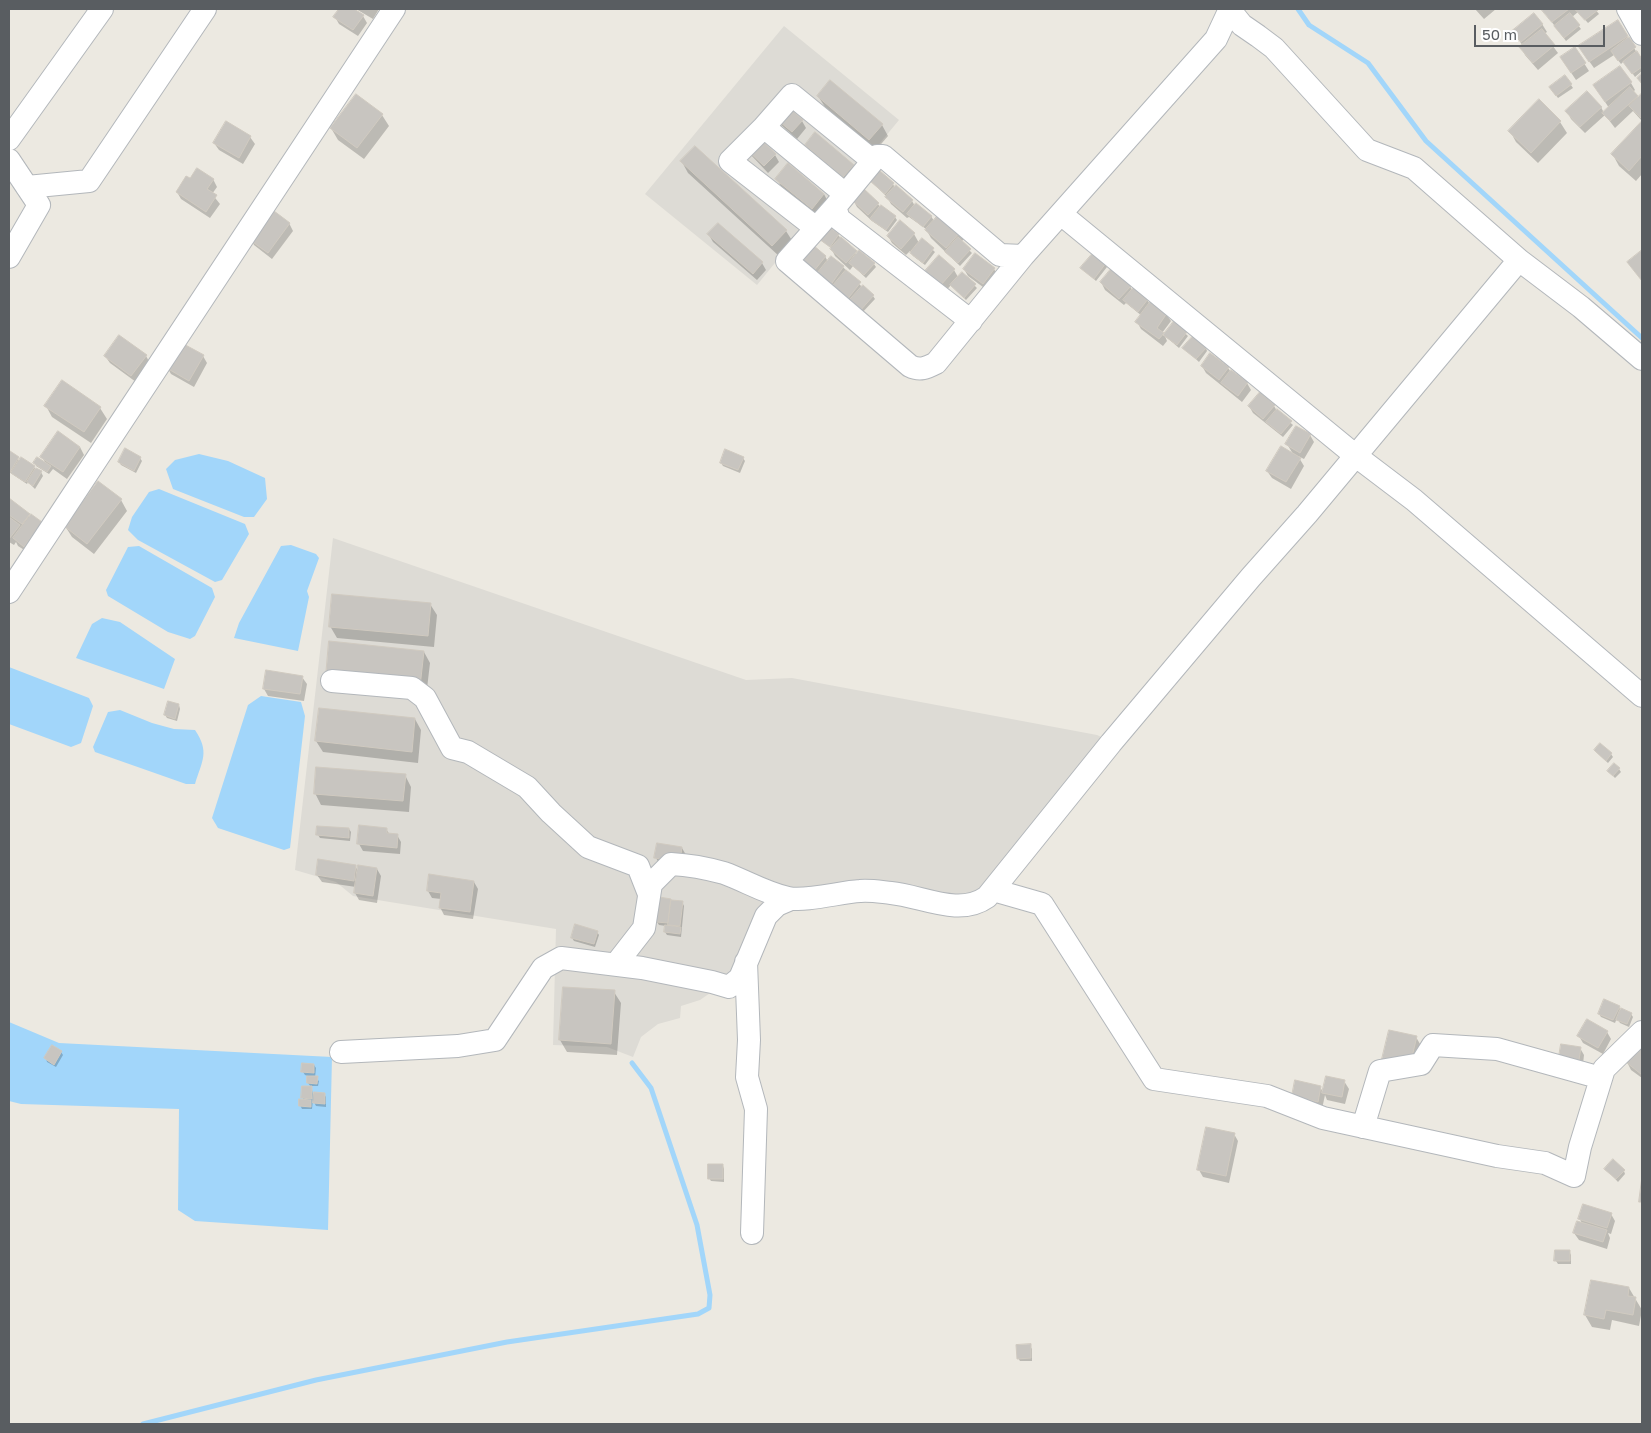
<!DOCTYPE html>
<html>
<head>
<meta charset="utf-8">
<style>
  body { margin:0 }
  #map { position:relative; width:1651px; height:1433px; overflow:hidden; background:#ece9e1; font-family:"Golos Text",sans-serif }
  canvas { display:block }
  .frame { position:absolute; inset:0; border:10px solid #595d61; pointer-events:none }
  .scale { position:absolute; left:1474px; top:25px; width:131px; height:22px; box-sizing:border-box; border:2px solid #595d61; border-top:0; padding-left:6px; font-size:15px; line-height:18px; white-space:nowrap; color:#595d61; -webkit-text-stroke:4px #fff; paint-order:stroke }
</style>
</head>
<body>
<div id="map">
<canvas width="1651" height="1433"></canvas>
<div class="frame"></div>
<div class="scale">50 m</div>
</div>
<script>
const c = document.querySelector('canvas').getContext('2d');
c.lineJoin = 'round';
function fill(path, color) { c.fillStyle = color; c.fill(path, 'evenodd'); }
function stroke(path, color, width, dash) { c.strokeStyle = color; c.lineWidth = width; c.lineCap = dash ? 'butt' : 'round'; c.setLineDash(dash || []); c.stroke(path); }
fill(new Path2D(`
  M 784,26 L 899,120 L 871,154 L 864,159 L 837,192 L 805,226 L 757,285 L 645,194 Z
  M 333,538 L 746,680 L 792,678 L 1097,735 L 1108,740 L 985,895 L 791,894 L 726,982 L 700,1000 L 681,1006 L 680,1018 L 658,1024 L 641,1037 L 633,1057 L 607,1047 L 553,1045 L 556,929 L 353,896 L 336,882 L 295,870 Z`), '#dddbd5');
fill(new Path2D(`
  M 199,454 L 228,461 L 265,478 L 267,499 L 254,517 L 244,517 L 173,489 L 166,469 L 175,460 Z
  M 159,489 L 245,524 L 249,534 L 222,580 L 215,582 L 138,540 L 128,530 L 132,517 L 149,492 Z
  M 291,545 L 316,554 L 319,558 L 307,591 L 309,597 L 298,651 L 234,638 L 239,623 L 281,546 Z
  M 139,546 L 212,588 L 215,597 L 195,636 L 190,639 L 168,632 L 108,596 L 106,590 L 128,547 Z
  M 102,618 L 120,622 L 175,659 L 164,689 L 76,658 L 92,624 Z
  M 9,667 L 89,698 L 93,706 L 81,743 L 71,747 L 9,724 Z
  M 261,696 L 301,702 L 305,716 L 290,848 L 284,850 L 218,828 L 212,818 L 248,705 Z
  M 120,710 L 152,723 L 174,729 L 195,730 C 210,752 202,761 195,784 L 186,784 L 95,752 L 93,747 L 108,712 Z
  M 9,1022 L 59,1043 L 332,1057 L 328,1230 L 195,1221 L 178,1210 L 179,1109 L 21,1104 L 9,1101 Z`), '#a2d6fa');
fill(new Path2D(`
  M 340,9 L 352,9 L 363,16 L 367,23 L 358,36 L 339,24 L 335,17 Z
  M 356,9 L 379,9 L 373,19 Z
  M 1475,9 L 1496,9 L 1484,19 Z
  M 1542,9 L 1595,9 L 1599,14 L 1588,23 L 1578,12 L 1572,17 L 1581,29 L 1566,41 Z
  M 1618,22 L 1642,61 L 1642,71 L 1635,77 L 1624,61 L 1621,64 L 1614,55 L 1594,68 L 1584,54 Z
  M 1542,24 L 1547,32 L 1544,34 L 1558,53 L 1538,70 L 1525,55 L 1521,47 L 1523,46 L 1513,32 Z
  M 1575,49 L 1589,71 L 1576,80 L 1566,65 Z
  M 1620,67 L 1631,83 L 1635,90 L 1633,92 L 1639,99 L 1642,95 L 1642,121 L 1633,111 L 1615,128 L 1605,115 L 1585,133 L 1571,119 L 1567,111 L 1601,107 L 1604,113 L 1609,108 L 1594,85 Z
  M 1565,76 L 1573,88 L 1558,98 L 1552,90 Z
  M 818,96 L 882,125 L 888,136 L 876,150 L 825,107 Z
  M 1539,101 L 1560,122 L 1567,133 L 1538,163 L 1516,142 L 1510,131 Z
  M 382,115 L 389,126 L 364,159 L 338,140 L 331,128 Z
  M 776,117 L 802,121 L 806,128 L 797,139 L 780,124 Z
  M 1642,123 L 1642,174 L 1636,181 L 1619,166 L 1613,155 Z
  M 250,137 L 255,144 L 243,164 L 219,150 L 214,143 Z
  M 806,145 L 853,166 L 857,173 L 848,184 L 810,152 Z
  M 747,148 L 775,155 L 779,162 L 768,173 L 751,155 Z
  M 682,162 L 786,231 L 793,242 L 779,256 L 688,173 Z
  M 213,179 L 217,187 L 212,194 L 220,204 L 210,218 L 181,199 L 177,192 L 190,180 Z
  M 777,179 L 824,194 L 828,202 L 816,215 L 781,186 Z
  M 871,181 L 893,184 L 895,188 L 912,201 L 915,206 L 931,216 L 934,221 L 940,215 L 964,239 L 961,242 L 972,253 L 960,266 L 931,238 L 926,229 L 909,217 L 907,218 L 891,204 L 887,197 Z
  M 853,200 L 878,204 L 880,207 L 895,217 L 897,220 L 888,232 L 872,221 L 857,207 Z
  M 900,222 L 914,234 L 919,243 L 922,240 L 935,252 L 925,265 L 913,256 L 910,251 L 906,255 L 892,243 L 888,236 Z
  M 289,223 L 293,231 L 272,259 L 254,245 L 250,237 Z
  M 709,235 L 762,263 L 766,270 L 757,280 L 713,242 Z
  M 838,235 L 857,255 L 874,264 L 876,267 L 866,278 L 853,266 L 850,270 L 835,256 L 831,248 L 820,239 Z
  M 825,256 L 828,262 L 831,258 L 843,267 L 862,287 L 873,296 L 875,299 L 861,314 L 805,269 Z
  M 1105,264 L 1107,267 L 1096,281 L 1082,268 Z
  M 964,269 L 994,269 L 998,276 L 987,290 L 968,276 Z
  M 954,270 L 958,277 L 962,273 L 977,288 L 966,300 L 951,285 L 945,292 L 926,272 Z
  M 1101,282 L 1130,286 L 1132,290 L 1134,288 L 1147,300 L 1150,304 L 1166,314 L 1171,321 L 1162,333 L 1164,336 L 1174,323 L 1188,336 L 1179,348 L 1165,336 L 1167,341 L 1163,346 L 1141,329 L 1137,322 L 1142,316 L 1126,303 L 1124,305 L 1105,290 Z
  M 1184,348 L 1206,348 L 1207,351 L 1199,362 Z
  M 105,356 L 146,356 L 150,363 L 136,382 L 110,363 Z
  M 203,356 L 207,363 L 194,387 L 171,374 L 167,367 Z
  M 1202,366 L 1228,368 L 1231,372 L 1247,383 L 1251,390 L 1242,402 L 1206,373 Z
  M 46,406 L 100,408 L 107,419 L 91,443 L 52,417 Z
  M 1249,406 L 1274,406 L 1277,411 L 1293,425 L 1283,437 L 1253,413 Z
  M 1310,435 L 1314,442 L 1304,459 L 1298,456 L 1304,466 L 1291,489 L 1272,478 L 1267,471 L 1293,454 L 1287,444 Z
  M 80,447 L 84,455 L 67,479 L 53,469 L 49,474 L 36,466 L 35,463 L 46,464 L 42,457 Z
  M 10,453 L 20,461 L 34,467 L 36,470 L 41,472 L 43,476 L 35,489 L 28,482 L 27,484 L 9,472 Z
  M 140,458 L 142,461 L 136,473 L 121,465 L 119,462 Z
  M 743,458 L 745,461 L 740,473 L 723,466 L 721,463 Z
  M 9,500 L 30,517 L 41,523 L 29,553 L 18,546 L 16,542 L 14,545 L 9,542 Z
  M 121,500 L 127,511 L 94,554 L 72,537 L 65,526 Z
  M 430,604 L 437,615 L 434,647 L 337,638 L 330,626 Z
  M 331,642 L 424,652 L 430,663 L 426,697 Z
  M 302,677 L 307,684 L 304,701 L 268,696 L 264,689 Z
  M 179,705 L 180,709 L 177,721 L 167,718 L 165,715 Z
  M 415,719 L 421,730 L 418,763 L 323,752 L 316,741 Z
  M 1595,751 L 1611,754 L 1613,757 L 1608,763 Z
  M 1619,769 L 1621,772 L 1615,778 L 1611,774 Z
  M 405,775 L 411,787 L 409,812 L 321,805 L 315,793 Z
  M 349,829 L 351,832 L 350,841 L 320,838 L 318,835 Z
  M 386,829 L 390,835 L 397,835 L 401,842 L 400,854 L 363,851 L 359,844 Z
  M 682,848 L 686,855 L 660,865 L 656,858 Z
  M 355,866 L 358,871 L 377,869 L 381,876 L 377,903 L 359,900 L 355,893 L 356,887 L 322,882 L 317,875 Z
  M 474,882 L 478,889 L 473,919 L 444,915 L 440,907 L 441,899 L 432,898 L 428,891 Z
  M 660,899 L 682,902 L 684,906 L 681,937 L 667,935 L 665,932 L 666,926 L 659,925 L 657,922 Z
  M 597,932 L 599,935 L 595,947 L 574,941 L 572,938 Z
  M 564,988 L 614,992 L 621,1003 L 617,1055 L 567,1052 L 560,1040 Z
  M 1619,1007 L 1621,1011 L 1631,1014 L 1633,1017 L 1629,1027 L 1620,1023 L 1617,1018 L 1615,1023 L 1601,1017 L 1599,1014 Z
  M 1607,1032 L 1611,1039 L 1603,1054 L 1583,1043 L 1579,1036 Z
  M 1416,1037 L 1420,1044 L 1414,1072 L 1388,1066 Z
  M 1580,1048 L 1584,1055 L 1582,1073 L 1564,1070 Z
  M 1639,1048 L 1642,1050 L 1642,1078 L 1631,1070 L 1627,1062 Z
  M 61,1052 L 63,1055 L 56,1067 L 47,1062 L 46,1058 Z
  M 314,1065 L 316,1068 L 315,1078 L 319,1081 L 318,1086 L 311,1086 L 313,1094 L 324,1094 L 326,1097 L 326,1107 L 316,1106 L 313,1100 L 312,1109 L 302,1109 L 300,1105 L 303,1100 L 303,1087 L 311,1087 L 308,1083 L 308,1076 L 305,1075 L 303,1072 Z
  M 1344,1081 L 1349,1089 L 1345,1104 L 1327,1100 L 1325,1095 L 1322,1109 L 1297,1104 L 1320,1087 L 1323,1092 Z
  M 1234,1134 L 1238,1141 L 1229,1183 L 1203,1177 L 1199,1170 Z
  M 723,1166 L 724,1169 L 724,1182 L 711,1181 L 709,1178 Z
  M 1606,1169 L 1624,1171 L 1625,1174 L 1618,1182 Z
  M 1611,1214 L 1615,1221 L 1611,1234 L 1608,1233 L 1610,1238 L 1607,1249 L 1579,1240 L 1574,1233 L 1582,1224 L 1580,1219 Z
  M 1569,1251 L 1571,1255 L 1571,1264 L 1558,1264 L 1556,1261 Z
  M 1629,1288 L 1642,1310 L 1639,1326 L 1612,1320 L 1610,1330 L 1592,1327 L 1585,1315 Z
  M 1030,1346 L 1032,1349 L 1032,1361 L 1020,1361 L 1018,1358 Z`), '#0003');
stroke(new Path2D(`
  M 1298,9 L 1309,25 L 1368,63 L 1426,141 L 1642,338
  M 143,1424 L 316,1380 L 507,1342 L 698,1314 L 709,1308 L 710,1295 L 697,1225 L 651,1088 L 632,1063`), '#a2d6fa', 5);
const building = new Path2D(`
  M 339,9 L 354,9 L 364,15 L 353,30 L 333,17 Z
  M 1541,9 L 1569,9 L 1552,22 Z
  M 1575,9 L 1597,9 L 1598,10 L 1585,20 Z
  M 1534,13 L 1543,24 L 1521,42 L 1512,31 Z
  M 1570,13 L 1580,25 L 1564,38 L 1554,26 Z
  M 1618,20 L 1628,36 L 1589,62 L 1578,46 Z
  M 1542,29 L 1555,45 L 1533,63 L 1519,47 Z
  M 1629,37 L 1636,47 L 1618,61 L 1611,51 Z
  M 1575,47 L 1586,63 L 1571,73 L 1560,57 Z
  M 1637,51 L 1642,59 L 1642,67 L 1632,74 L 1623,62 Z
  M 1620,66 L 1632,82 L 1605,102 L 1593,85 Z
  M 1642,73 L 1642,84 L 1637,78 Z
  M 1565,75 L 1572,84 L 1556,96 L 1549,87 Z
  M 830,80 L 883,124 L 869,140 L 817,96 Z
  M 1630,87 L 1638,96 L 1610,121 L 1602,113 Z
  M 1587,91 L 1602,107 L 1580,127 L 1565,111 Z
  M 1642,93 L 1642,117 L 1641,118 L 1629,106 Z
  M 356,94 L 383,114 L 357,148 L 330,128 Z
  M 1539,99 L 1561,121 L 1531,153 L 1508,131 Z
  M 786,105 L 803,120 L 792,132 L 774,117 Z
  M 226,121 L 251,136 L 239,158 L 213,143 Z
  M 1642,121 L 1642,156 L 1629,171 L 1611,154 Z
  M 815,132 L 854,165 L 843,177 L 805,145 Z
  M 757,136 L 776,154 L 764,166 L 745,148 Z
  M 695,146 L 787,230 L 772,246 L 680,161 Z
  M 788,163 L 824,194 L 812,209 L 775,179 Z
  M 197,168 L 214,179 L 207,189 L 217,195 L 206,212 L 176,192 L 186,176 L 190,178 Z
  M 879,170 L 894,183 L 885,194 L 870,181 Z
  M 896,185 L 913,200 L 903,212 L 885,197 Z
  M 863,188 L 879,203 L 868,215 L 852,200 Z
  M 916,203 L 932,216 L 923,227 L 907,214 Z
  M 881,205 L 896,216 L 886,230 L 870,219 Z
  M 270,208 L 290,223 L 268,253 L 250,240 Z
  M 940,213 L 961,231 L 946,248 L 925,230 Z
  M 900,220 L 915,233 L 901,249 L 887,236 Z
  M 718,223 L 763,262 L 753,274 L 707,234 Z
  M 828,226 L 839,234 L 830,247 L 819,239 Z
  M 841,237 L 857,251 L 846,263 L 830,249 Z
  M 958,237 L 971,249 L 958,263 L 945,252 Z
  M 922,238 L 934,248 L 923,263 L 910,253 Z
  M 813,245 L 826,256 L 813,272 L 799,262 Z
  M 859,250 L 875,263 L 864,275 L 849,263 Z
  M 1642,250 L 1642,281 L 1627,262 Z
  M 975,253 L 995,268 L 983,284 L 963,269 Z
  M 1093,253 L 1106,263 L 1094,279 L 1080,268 Z
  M 939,255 L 955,269 L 940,286 L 924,272 Z
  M 831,256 L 844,266 L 830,286 L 816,275 Z
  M 1111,269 L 1131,286 L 1119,299 L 1100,282 Z
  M 846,270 L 861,282 L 846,301 L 831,288 Z
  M 962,272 L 976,284 L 964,298 L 950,285 Z
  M 863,285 L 874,295 L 859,312 L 848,302 Z
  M 1134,287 L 1148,299 L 1138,312 L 1123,300 Z
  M 1151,301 L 1167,313 L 1157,328 L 1164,333 L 1159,339 L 1135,322 Z
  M 1174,321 L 1187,332 L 1177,345 L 1163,335 Z
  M 119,335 L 147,355 L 131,376 L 104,356 Z
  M 1193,336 L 1207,347 L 1196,359 L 1182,348 Z
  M 180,342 L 204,355 L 189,381 L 165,367 Z
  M 1210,353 L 1229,367 L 1219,380 L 1201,366 Z
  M 1231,370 L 1248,382 L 1238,396 L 1221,383 Z
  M 62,380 L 101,407 L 84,432 L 44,406 Z
  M 1260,392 L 1275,405 L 1263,419 L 1248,406 Z
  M 1277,409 L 1292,421 L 1281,434 L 1266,422 Z
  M 1296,426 L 1311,434 L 1300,453 L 1285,444 Z
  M 58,431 L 80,447 L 63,472 L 40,457 Z
  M 1281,446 L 1301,458 L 1286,482 L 1266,471 Z
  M 125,448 L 141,457 L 134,471 L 118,462 Z
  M 725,449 L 744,457 L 738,470 L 720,463 Z
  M 10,451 L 19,457 L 10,472 L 9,471 Z
  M 21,457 L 35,466 L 25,482 L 11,473 Z
  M 37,457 L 51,466 L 47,472 L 33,463 Z
  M 36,468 L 42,471 L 33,486 L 27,482 Z
  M 98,481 L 122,499 L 87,544 L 64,526 Z
  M 9,498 L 30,514 L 22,524 L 9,515 Z
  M 31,514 L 42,522 L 24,547 L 13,538 Z
  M 9,517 L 20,525 L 9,539 Z
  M 332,594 L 431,603 L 428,636 L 329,627 Z
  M 329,641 L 424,651 L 420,687 L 326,676 Z
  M 266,670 L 303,676 L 300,694 L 263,689 Z
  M 168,701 L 179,704 L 175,719 L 164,715 Z
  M 319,708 L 415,718 L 412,752 L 315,741 Z
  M 1600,743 L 1612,753 L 1606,761 L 1594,750 Z
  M 1614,763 L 1620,768 L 1613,776 L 1607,771 Z
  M 316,767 L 406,774 L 403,801 L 314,794 Z
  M 359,825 L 387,828 L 387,833 L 398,834 L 397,848 L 357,844 Z
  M 317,826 L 349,828 L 349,838 L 316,835 Z
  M 657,843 L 682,847 L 680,862 L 654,858 Z
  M 318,859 L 356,865 L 354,881 L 316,875 Z
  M 358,865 L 377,868 L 373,896 L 354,893 Z
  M 429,874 L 474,881 L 470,912 L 439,908 L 441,893 L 427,891 Z
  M 659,897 L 671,899 L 668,923 L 656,922 Z
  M 671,900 L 683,901 L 680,926 L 668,925 Z
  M 575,924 L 598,931 L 594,944 L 571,938 Z
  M 665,925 L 681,927 L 680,934 L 664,932 Z
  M 563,987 L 615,990 L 611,1044 L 559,1040 Z
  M 1604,999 L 1620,1006 L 1613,1020 L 1598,1014 Z
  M 1621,1008 L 1632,1013 L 1627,1024 L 1616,1020 Z
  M 1587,1019 L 1608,1031 L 1598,1048 L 1577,1036 Z
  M 1389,1030 L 1417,1036 L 1410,1065 L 1382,1059 Z
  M 1561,1044 L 1581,1047 L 1578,1066 L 1558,1063 Z
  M 52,1045 L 62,1051 L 54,1065 L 44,1058 Z
  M 1639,1046 L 1642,1049 L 1642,1075 L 1626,1062 Z
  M 302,1063 L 314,1064 L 314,1073 L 301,1072 Z
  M 307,1076 L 318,1076 L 317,1084 L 307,1083 Z
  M 1326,1076 L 1345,1080 L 1342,1097 L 1322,1093 Z
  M 1295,1080 L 1321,1086 L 1318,1102 L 1292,1096 Z
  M 302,1086 L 312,1086 L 312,1099 L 301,1098 Z
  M 314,1092 L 325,1093 L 325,1104 L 313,1103 Z
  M 299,1099 L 311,1100 L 311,1107 L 299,1106 Z
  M 1206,1127 L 1235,1133 L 1226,1176 L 1197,1170 Z
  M 1613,1159 L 1625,1170 L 1616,1179 L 1604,1169 Z
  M 708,1164 L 723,1164 L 723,1179 L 708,1179 Z
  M 1642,1177 L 1642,1202 L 1639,1202 Z
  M 1583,1204 L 1612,1213 L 1607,1228 L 1578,1219 Z
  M 1577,1221 L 1607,1230 L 1603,1242 L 1573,1233 Z
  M 1555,1250 L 1570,1250 L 1570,1261 L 1554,1261 Z
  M 1591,1280 L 1629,1287 L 1628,1296 L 1636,1297 L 1633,1315 L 1606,1310 L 1604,1319 L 1584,1315 Z
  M 1031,1344 L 1031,1358 L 1017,1359 L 1016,1345 Z`);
fill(building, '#c8c5c0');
stroke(building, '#d0cac0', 1);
const minor = new Path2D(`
  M 1229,9 L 1242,25 L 1258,36 L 1274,48 L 1367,150 L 1414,168 L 1519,260 L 1581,307 L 1642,359
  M 1628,9 L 1642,34
  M 764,127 L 845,194
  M 9,139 L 102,9
  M 9,160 L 39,205 L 9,257
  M 27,187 L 89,181 L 205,9
  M 835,207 L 787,261 L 910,366 C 920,371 926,368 936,363 L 1023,256
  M 1061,214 L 1356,456 L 1414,500 L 1642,696
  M 816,228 L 730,161 L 764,127 L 792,95 L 873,161
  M 971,321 L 839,219 L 835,207 L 877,156 L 883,156 L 1000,255 L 1023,256 L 1216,39 L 1230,9
  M 9,592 L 394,9
  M 332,681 L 412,688 L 425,698 L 452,748 L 468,752 L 527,787 L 551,813 L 588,847 L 638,866 L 649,894
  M 993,890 L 1042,904 L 1154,1079 L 1267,1096 L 1323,1118 L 1497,1156 L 1545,1163 L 1574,1176 L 1580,1147 L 1604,1069 L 1642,1032
  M 746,962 L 749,1040 L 747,1077 L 756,1109 L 752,1233
  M 616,964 L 644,928 L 651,884 L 671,864 C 689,865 706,868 724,873 C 746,881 765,893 788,898 C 805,902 841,892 860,891 C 870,890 881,892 891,893 C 922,896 959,917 987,897 L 1111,743 L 1251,577 L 1307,514 L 1519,260
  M 341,1052 L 458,1046 L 495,1040 L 543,968 L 561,958 L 642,968 L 712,982 L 729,987 L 740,978 L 766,916 L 777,905 L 791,899
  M 1363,1127 L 1380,1071 L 1421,1064 L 1433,1045 L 1497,1049 L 1601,1078`);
stroke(minor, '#b3b7bb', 24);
stroke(minor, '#fff', 22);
</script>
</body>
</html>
